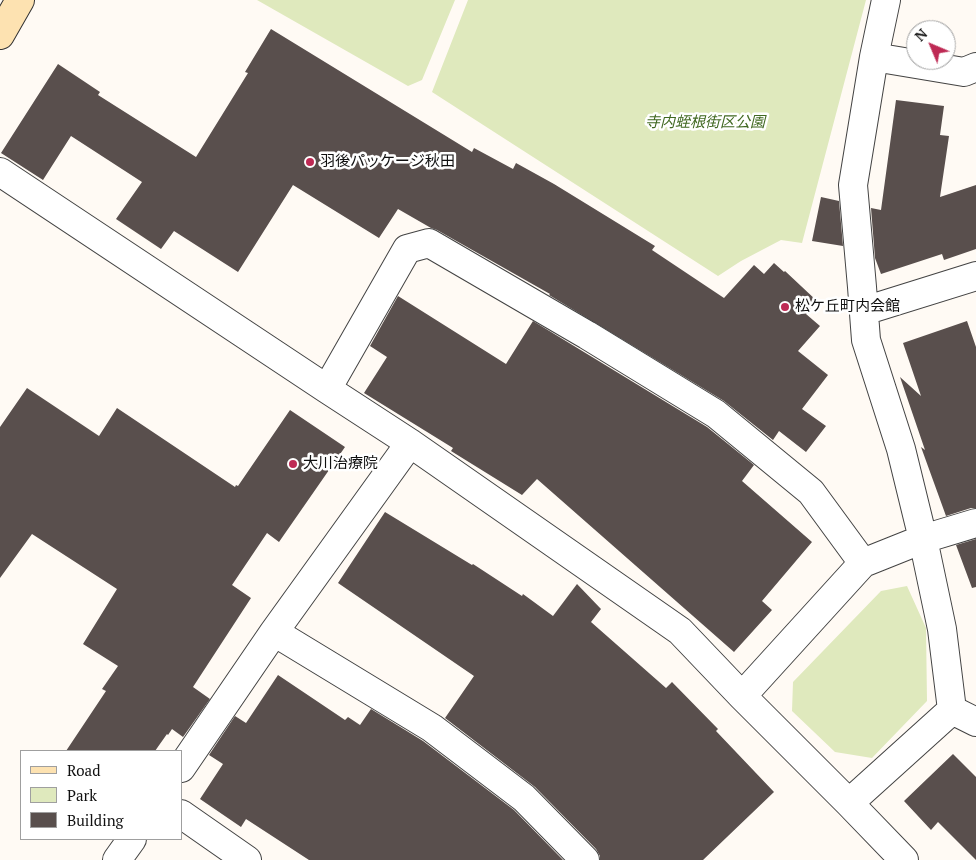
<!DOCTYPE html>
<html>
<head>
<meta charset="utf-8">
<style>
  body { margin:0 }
  #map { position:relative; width:976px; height:860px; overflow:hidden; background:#fffaf4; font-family:"PT Serif",serif }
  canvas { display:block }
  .legend { position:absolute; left:20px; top:750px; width:162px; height:90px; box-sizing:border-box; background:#fff; border:1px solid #9f9f9f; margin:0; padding:6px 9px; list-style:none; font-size:15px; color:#101010 }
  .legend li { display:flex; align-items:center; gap:10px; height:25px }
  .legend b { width:25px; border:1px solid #9f9f9f }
  .north { position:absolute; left:906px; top:20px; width:50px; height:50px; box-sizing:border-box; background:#fff; border:1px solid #9f9f9f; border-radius:50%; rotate:315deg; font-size:14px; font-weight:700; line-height:20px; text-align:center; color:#101010 }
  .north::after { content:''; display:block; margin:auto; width:18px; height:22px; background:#be2a54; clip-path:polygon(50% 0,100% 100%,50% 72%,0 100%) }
</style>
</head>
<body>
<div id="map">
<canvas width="976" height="860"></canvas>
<ul class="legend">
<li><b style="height:6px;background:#fde2b1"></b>Road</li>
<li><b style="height:14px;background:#dfe9bd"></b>Park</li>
<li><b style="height:14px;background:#594f4d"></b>Building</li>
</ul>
<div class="north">N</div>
</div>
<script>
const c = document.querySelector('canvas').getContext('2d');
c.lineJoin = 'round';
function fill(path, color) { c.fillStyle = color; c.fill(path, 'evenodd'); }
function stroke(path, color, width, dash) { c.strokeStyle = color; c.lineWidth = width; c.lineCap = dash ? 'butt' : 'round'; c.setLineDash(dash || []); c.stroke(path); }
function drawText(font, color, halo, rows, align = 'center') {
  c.font = font + ' "PT Serif","Noto Sans JP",serif'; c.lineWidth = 5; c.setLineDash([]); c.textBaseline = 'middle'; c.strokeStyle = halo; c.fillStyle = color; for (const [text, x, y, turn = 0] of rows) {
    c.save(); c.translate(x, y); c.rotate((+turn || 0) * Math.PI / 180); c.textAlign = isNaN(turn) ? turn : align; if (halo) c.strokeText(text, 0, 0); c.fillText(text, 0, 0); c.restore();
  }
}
fill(new Path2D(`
  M 257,0 L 455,0 L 422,80 L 408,86 Z
  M 468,0 L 866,0 L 802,243 L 781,240 L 741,261 L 718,276 L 432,92 Z
  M 907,586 L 926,628 L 927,701 L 872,758 L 835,752 L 792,711 L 793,682 L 881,591 Z`), '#dfe9bd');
fill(new Path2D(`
  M 271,29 L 472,152 L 474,148 L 513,169 L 516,163 L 554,184 L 655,246 L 652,250 L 724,298 L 754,265 L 764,274 L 774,263 L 784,272 L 785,271 L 817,301 L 806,314 L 820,326 L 798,351 L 828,375 L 802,409 L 826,426 L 806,452 L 779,431 L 773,440 L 724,401 L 549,295 L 550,294 L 437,230 L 431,228 L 398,209 L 379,238 L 293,185 L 238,272 L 174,231 L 161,249 L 116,219 L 142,182 L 71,136 L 43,180 L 1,153 L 58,64 L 100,92 L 98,95 L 196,157 L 248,73 L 245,72 Z
  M 896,100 L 944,106 L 940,135 L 949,136 L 940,197 L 976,185 L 976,249 L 944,260 L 942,254 L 881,274 L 875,258 L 871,208 L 881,210 Z
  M 821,197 L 839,201 L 843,246 L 812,241 Z
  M 398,296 L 506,364 L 533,321 L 707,427 L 754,465 L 742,481 L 812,542 L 762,601 L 772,610 L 734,652 L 537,479 L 522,495 L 451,451 L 453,448 L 364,393 L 387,357 L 370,346 Z
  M 967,321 L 976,347 L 976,508 L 971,508 L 946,516 L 921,447 L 925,450 L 900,377 L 921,396 L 903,343 Z
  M 27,388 L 99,436 L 117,408 L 235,487 L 236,485 L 238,486 L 290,410 L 345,447 L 279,542 L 267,533 L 232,585 L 251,598 L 193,687 L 210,699 L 183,737 L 172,729 L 168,735 L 167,734 L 155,751 L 66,751 L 106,691 L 102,689 L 118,666 L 83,644 L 117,589 L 32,534 L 0,578 L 0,427 Z
  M 385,512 L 472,565 L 473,564 L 522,596 L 523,594 L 553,616 L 577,584 L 601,609 L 591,622 L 666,688 L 672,682 L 718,729 L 716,731 L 774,792 L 703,860 L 600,860 L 600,856 L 596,849 L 535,787 L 445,718 L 474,676 L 338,583 Z
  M 976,539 L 976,587 L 972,588 L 956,545 Z
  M 278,675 L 345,720 L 348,717 L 360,725 L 371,709 L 423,741 L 514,810 L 563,860 L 309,860 L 246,819 L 241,827 L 200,799 L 223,764 L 209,755 L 235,716 L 246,723 Z
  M 953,754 L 976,777 L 976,860 L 938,822 L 931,830 L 904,801 Z`), '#594f4d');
const street = new Path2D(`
  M 886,0 L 874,57 L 853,185 L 862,287 L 866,340 L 901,449 L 923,539 L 942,629 L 952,710
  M 874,57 L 964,72 L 976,67
  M 0,172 L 327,389 L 410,443 L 680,631 L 742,696 L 849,803 L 904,860
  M 864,311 L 976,276
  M 327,389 L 407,249 L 429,243 L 587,335 L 716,414 L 811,492 L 863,563 L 742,696
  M 863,563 L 923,539 L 976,523
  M 274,632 L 432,728 L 524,798 L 585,860
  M 952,710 L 976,722
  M 181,768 L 274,632 L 410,443
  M 849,803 L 952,710
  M 181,814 L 247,860
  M 117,860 L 132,839`);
const secondary = new Path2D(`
  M 0,35 L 20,0`);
stroke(street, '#434343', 30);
stroke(secondary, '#323232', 30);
stroke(street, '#fff', 28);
stroke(secondary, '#fde2b1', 28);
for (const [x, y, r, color] of [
  [310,162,5,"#be2a54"],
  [785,307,5,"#be2a54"],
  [293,464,5,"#be2a54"]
]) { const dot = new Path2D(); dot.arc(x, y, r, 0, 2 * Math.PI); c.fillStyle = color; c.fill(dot); stroke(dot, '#fff', 2); }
drawText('italic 15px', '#406821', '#fff', [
  ["寺内蛭根街区公園",705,123]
]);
drawText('15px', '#101010', '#fff', [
  ["羽後パッケージ秋田",320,162],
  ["松ケ丘町内会館",795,307],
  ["大川治療院",303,464]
], 'left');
</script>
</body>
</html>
